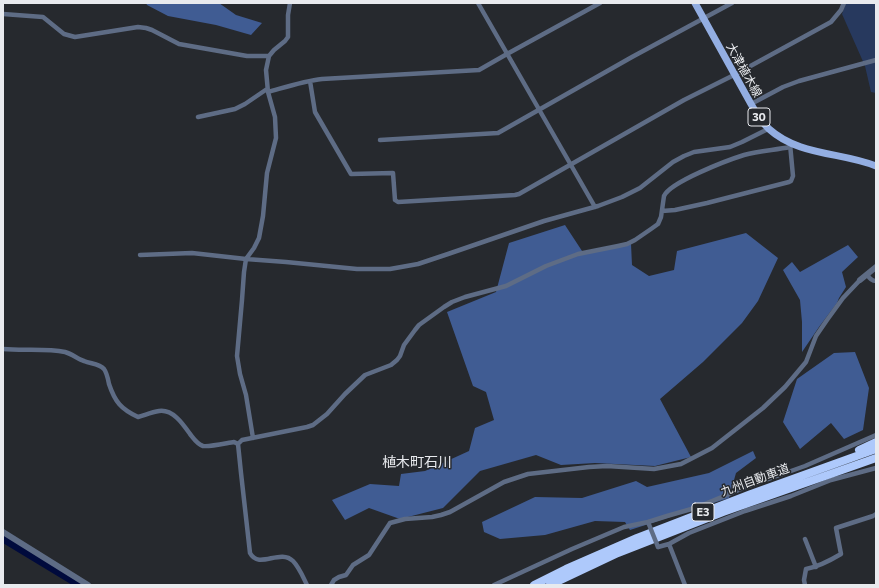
<!DOCTYPE html>
<html>
<head>
<meta charset="utf-8">
<style>
  body { margin:0 }
  #map { position:relative; width:879px; height:588px; overflow:hidden; background:#26292e; font-family:Commissioner,sans-serif }
  canvas { display:block }
  .frame { position:absolute; inset:0; border:4px solid #e8eaee; pointer-events:none }
</style>
</head>
<body>
<div id="map">
<canvas width="879" height="588"></canvas>
<div class="frame"></div>
</div>
<script>
const c = document.querySelector('canvas').getContext('2d');
c.lineJoin = 'round';
function fill(path, color) { c.fillStyle = color; c.fill(path, 'evenodd'); }
function stroke(path, color, width, dash) { c.strokeStyle = color; c.lineWidth = width; c.lineCap = dash ? 'butt' : 'round'; c.setLineDash(dash || []); c.stroke(path); }
function drawText(font, color, halo, rows, align = 'center') {
  c.font = font + ' Commissioner,"Noto Sans JP",sans-serif'; c.lineWidth = 3; c.setLineDash([]); c.textBaseline = 'middle'; c.strokeStyle = halo; c.fillStyle = color; for (const [text, x, y, turn = 0] of rows) {
    c.save(); c.translate(x, y); c.rotate((+turn || 0) * Math.PI / 180); c.textAlign = isNaN(turn) ? turn : align; if (halo) c.strokeText(text, 0, 0); c.fillText(text, 0, 0); c.restore();
  }
}
fill(new Path2D(`
  M 846,3 L 876,3 L 876,93 L 871,92 L 865,66 L 842,14 Z`), '#27395e');
fill(new Path2D(`
  M 146,3 L 219,3 L 236,15 L 262,23 L 251,35 L 216,25 L 168,16 L 147,5 Z
  M 565,225 L 584,254 L 631,244 L 632,265 L 649,276 L 674,270 L 677,251 L 746,233 L 778,258 L 758,301 L 742,323 L 703,362 L 660,399 L 691,457 L 655,466 L 595,463 L 561,465 L 536,455 L 480,471 L 443,508 L 400,519 L 369,508 L 345,520 L 332,500 L 370,484 L 399,486 L 401,474 L 425,471 L 469,451 L 475,428 L 494,420 L 486,392 L 473,386 L 447,312 L 496,292 L 509,243 Z
  M 848,245 L 858,257 L 842,272 L 846,287 L 839,298 L 837,303 L 819,327 L 802,352 L 802,322 L 800,300 L 783,270 L 792,262 L 800,272 Z
  M 855,352 L 869,388 L 863,430 L 844,439 L 831,423 L 800,449 L 783,422 L 797,379 L 834,353 Z
  M 753,451 L 756,458 L 736,473 L 729,498 L 630,530 L 625,522 L 595,521 L 545,535 L 500,539 L 484,532 L 482,522 L 535,497 L 582,498 L 636,481 L 647,487 L 709,473 Z`), '#405c93');
stroke(new Path2D(`
  M 3,539 L 79,585`), '#000a3c', 7);
stroke(new Path2D(`
  M 478,3 L 595,207
  M 3,14 L 43,17 L 64,34 L 75,37 L 138,27 L 146,28 L 152,30 L 179,44 L 247,56 L 269,56
  M 310,81 L 315,112 L 351,174 L 393,173 L 395,200 L 398,202 L 515,195 L 519,194 L 684,100 L 734,75 L 831,22 L 841,10 L 844,3
  M 268,92 C 286,87 304,81 322,79 L 479,70 L 507,54 L 600,3
  M 751,104 L 783,87 L 799,81 L 876,60
  M 198,117 L 235,109 L 245,104 L 267,89
  M 380,140 L 498,133 L 632,57 L 732,3
  M 662,211 L 675,210 L 707,203 L 789,182 L 791,181 L 793,176 L 790,144
  M 140,255 L 192,253 L 246,259 L 286,262 L 357,269 L 390,269 L 418,264 L 448,254 L 544,221 L 598,206 L 622,197 L 640,188 L 673,162 L 684,156 L 694,152 L 730,147 L 742,142 L 768,129
  M 867,274 C 869,278 871,281 876,281
  M 3,349 C 23,351 46,348 65,352 C 72,354 78,359 84,361 C 91,364 99,363 104,369 C 107,373 108,379 109,384 C 115,402 121,409 138,417 C 145,415 152,412 159,411 C 173,409 183,424 190,434 C 194,439 197,444 203,446 C 210,447 227,443 234,442 L 238,444
  M 253,438 L 246,395 L 240,374 L 237,356 L 242,300 L 244,272 L 246,259 L 254,248 L 259,238 L 263,216 L 267,173 L 276,138 L 275,117 L 268,92 L 266,70 L 269,56 L 274,50 L 285,41 L 288,37 L 288,15 L 290,3
  M 238,444 L 242,440 L 307,427 L 313,425 L 327,414 L 345,394 L 365,375 L 391,365 L 397,360 L 400,356 L 404,345 L 415,330 L 419,325 L 444,307 L 452,302 L 465,297 L 506,286 L 546,266 L 578,254 L 618,246 L 627,244 L 635,240 L 651,229 L 658,224 L 661,217 L 664,196 C 670,182 728,160 744,155 C 759,151 775,150 790,147
  M 238,444 L 241,473 L 250,553 C 259,570 280,548 293,561 C 299,567 303,577 307,585
  M 805,539 L 816,567
  M 669,544 L 685,585
  M 658,547 L 669,544 L 689,533 L 745,511 L 791,496 L 831,480 L 876,468
  M 331,585 L 334,580 L 339,577 L 346,575 L 353,565 L 369,555 L 390,523 L 405,519 L 432,517 L 441,515 L 450,512 L 504,482 L 528,474 L 589,467 L 607,466 L 654,469 L 681,464 L 712,448 L 763,408 L 785,387 L 806,362 L 816,336 L 827,320 L 843,298 L 860,280
  M 494,585 L 572,549 L 624,527 L 648,522 L 667,516 L 695,508 L 746,487 L 805,466 L 876,435
  M 805,585 L 804,580 L 806,569 C 817,567 831,560 841,554 L 836,528 L 873,516 L 876,514`), '#5e6c85', 4.5);
stroke(new Path2D(`
  M 860,280 L 876,267
  M 3,532 L 88,585`), '#5e6c85', 6);
stroke(new Path2D(`
  M 695,3 L 751,104 C 756,113 761,122 769,129 C 799,156 841,152 876,166`), '#93aee2', 7);
stroke(new Path2D(`
  M 859,450 L 876,442
  M 534,585 L 566,569 L 637,538 L 751,494 L 876,449
  M 550,585 L 618,553 L 723,512 L 876,458`), '#aec9fb', 8);
stroke(new Path2D(`
  M 648,522 L 658,547`), '#5e6c85', 4.5);
for (const [x, y, w] of [
  [759,117,22],
  [703,512,22]
]) { const box = new Path2D(); box.roundRect(x - w / 2, y - 9, w, 18, 3); c.fillStyle = '#26292e'; c.fill(box); stroke(box, '#e8eaee', 1); }
drawText('bold 11px', '#e8eaee', null, [
  ["30",759,117],
  ["E3",703,512]
]);
drawText('12px', '#e8eaee', '#26292e', [
  ["大津植木線",744,70,61],
  ["九州自動車道",755,480,-20]
]);
drawText('14px', '#e8eaee', '#26292e', [
  ["植木町石川",417,462]
]);
</script>
</body>
</html>
